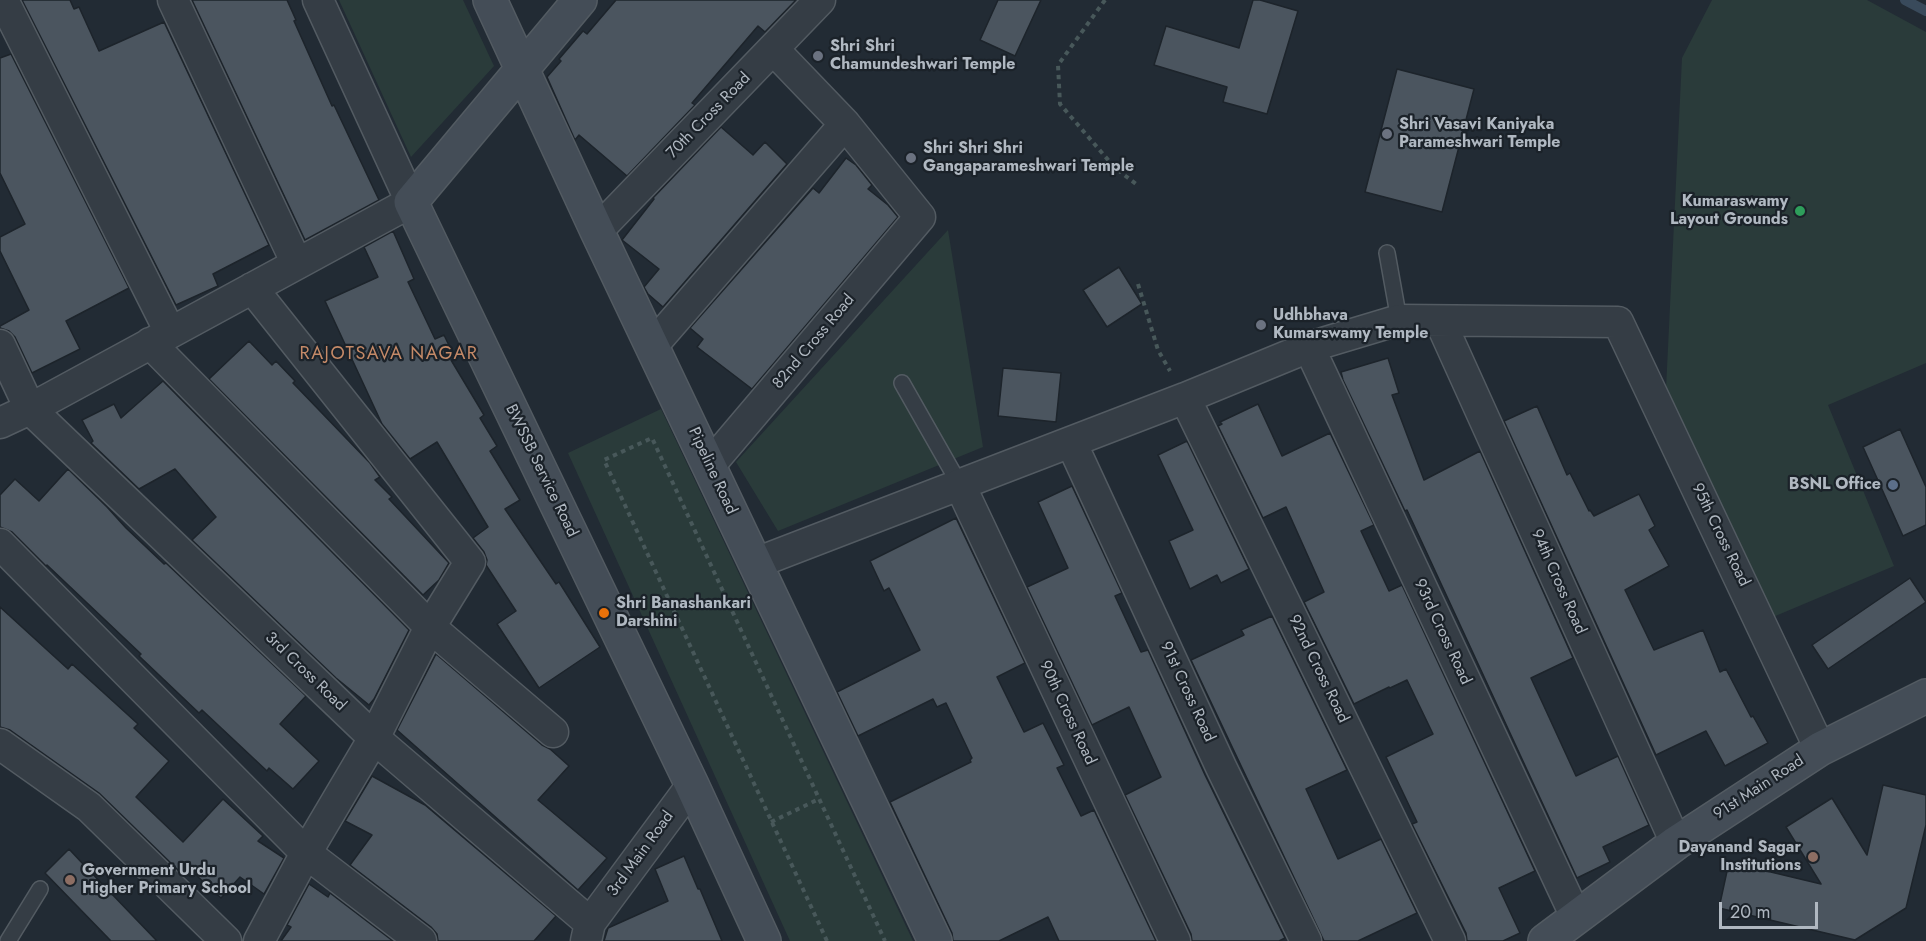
<!DOCTYPE html>
<html>
<head>
<meta charset="utf-8">
<style>
  body { margin:0 }
  #map { position:relative; width:1926px; height:941px; overflow:hidden; background:#222b34; font-family:Jost,sans-serif }
  canvas { display:block }
  .scale { position:absolute; left:1719px; top:902px; width:99px; height:27px; box-sizing:border-box; border:3px solid #b0b8c1; border-top:0; padding-left:8px; font-size:18px; line-height:21px; white-space:nowrap; color:#b0b8c1; -webkit-text-stroke:4px #1b2229; paint-order:stroke }
</style>
</head>
<body>
<div id="map">
<canvas width="1926" height="941"></canvas>
<div class="scale">20 m</div>
</div>
<script>
const c = document.querySelector('canvas').getContext('2d');
c.lineJoin = 'round';
function fill(path, color) { c.fillStyle = color; c.fill(path, 'evenodd'); }
function stroke(path, color, width, dash) { c.strokeStyle = color; c.lineWidth = width; c.lineCap = dash ? 'butt' : 'round'; c.setLineDash(dash || []); c.stroke(path); }
function drawText(font, color, halo, rows, align = 'center') {
  c.font = font + ' Jost,sans-serif'; c.lineWidth = 4.5; c.setLineDash([]); c.textBaseline = 'middle'; c.strokeStyle = halo; c.fillStyle = color; for (const [text, x, y, turn = 0] of rows) {
    c.save(); c.translate(x, y); c.rotate((+turn || 0) * Math.PI / 180); c.textAlign = isNaN(turn) ? turn : align; if (halo) c.strokeText(text, 0, 0); c.fillText(text, 0, 0); c.restore();
  }
}
fill(new Path2D(`
  M 339,0 L 463,0 L 494,66 L 411,157 Z
  M 1712,0 L 1867,0 L 1926,32 L 1926,363 L 1828,405 L 1894,566 L 1773,617 L 1666,389 L 1682,58 Z
  M 948,230 L 983,447 L 778,531 L 736,462 Z
  M 661,409 L 913,941 L 790,941 L 568,453 Z`), '#2a3b3a');
stroke(new Path2D(`
  M 1905,0 L 1926,11`), '#394a5b', 10);
const building = new Path2D(`
  M 22,0 L 70,0 L 74,9 L 79,7 L 99,51 L 164,22 L 269,245 L 213,274 L 218,286 L 176,305 Z
  M 192,0 L 287,0 L 296,20 L 294,21 L 332,106 L 334,105 L 379,200 L 305,240 Z
  M 616,0 L 796,0 L 765,32 L 758,26 L 692,103 L 695,105 L 627,176 L 579,135 L 575,140 L 547,77 L 561,61 L 559,59 L 583,31 L 587,34 Z
  M 998,0 L 1041,0 L 1015,56 L 980,40 Z
  M 1253,0 L 1260,0 L 1298,11 L 1267,114 L 1223,102 L 1227,87 L 1154,65 L 1166,26 L 1239,48 Z
  M 11,54 L 129,288 L 66,321 L 80,349 L 32,373 L 15,337 L 9,331 L 0,328 L 0,326 L 29,310 L 0,251 L 0,237 L 25,224 L 0,173 L 0,58 Z
  M 1397,69 L 1474,89 L 1442,212 L 1365,192 Z
  M 721,127 L 753,155 L 765,142 L 787,164 L 663,307 L 648,294 L 644,287 L 659,269 L 622,240 L 654,199 L 653,198 Z
  M 846,158 L 856,165 L 872,185 L 868,189 L 888,205 L 898,217 L 752,389 L 697,347 L 703,339 L 690,328 L 813,188 L 819,193 Z
  M 393,231 L 414,279 L 408,282 L 435,339 L 444,335 L 455,358 L 451,360 L 484,415 L 480,418 L 497,446 L 490,451 L 520,500 L 505,509 L 556,584 L 559,582 L 600,647 L 539,688 L 497,624 L 516,611 L 486,565 L 487,560 L 484,552 L 473,538 L 488,527 L 437,442 L 410,459 L 382,424 L 325,301 L 378,277 L 364,247 Z
  M 1119,267 L 1142,304 L 1107,327 L 1083,290 Z
  M 249,341 L 272,365 L 276,361 L 295,381 L 293,383 L 370,463 L 380,477 L 375,480 L 392,497 L 389,499 L 449,563 L 439,580 L 423,595 L 209,379 Z
  M 1388,358 L 1399,393 L 1392,395 L 1424,480 L 1480,451 L 1573,658 L 1531,678 L 1576,776 L 1618,756 L 1649,825 L 1603,847 L 1610,862 L 1577,878 L 1407,510 L 1405,511 L 1343,380 L 1341,372 Z
  M 1003,368 L 1061,373 L 1056,422 L 998,416 Z
  M 163,381 L 409,630 L 374,699 L 369,705 L 336,678 L 192,540 L 216,517 L 175,469 L 139,489 L 91,443 L 93,441 L 82,420 L 114,404 L 121,418 Z
  M 1258,404 L 1282,456 L 1330,433 L 1374,525 L 1361,531 L 1389,591 L 1402,585 L 1535,871 L 1499,888 L 1520,933 L 1503,941 L 1467,941 L 1466,933 L 1412,824 L 1417,822 L 1386,757 L 1433,734 L 1407,680 L 1390,688 L 1389,687 L 1354,704 L 1304,602 L 1324,592 L 1286,507 L 1263,518 L 1218,426 L 1222,424 L 1220,422 Z
  M 1537,406 L 1567,475 L 1570,473 L 1589,511 L 1590,510 L 1594,516 L 1639,494 L 1655,526 L 1649,530 L 1669,566 L 1625,590 L 1654,650 L 1703,630 L 1720,672 L 1726,669 L 1751,717 L 1753,716 L 1768,743 L 1725,766 L 1706,731 L 1656,755 L 1504,421 Z
  M 1900,429 L 1926,487 L 1926,525 L 1903,536 L 1863,447 Z
  M 1187,441 L 1249,569 L 1221,583 L 1217,575 L 1190,589 L 1169,541 L 1193,530 L 1158,455 Z
  M 68,469 L 107,507 L 126,528 L 164,564 L 166,563 L 306,696 L 280,724 L 319,761 L 293,789 L 269,768 L 267,771 L 202,710 L 199,713 L 139,656 L 141,654 L 47,565 L 46,566 L 12,532 L 0,527 L 0,495 L 15,479 L 39,501 Z
  M 1072,486 L 1122,593 L 1115,596 L 1141,652 L 1148,650 L 1205,775 L 1285,938 L 1279,941 L 1192,941 L 1191,934 L 1125,795 L 1161,777 L 1129,707 L 1092,725 L 1027,587 L 1068,568 L 1038,502 Z
  M 956,518 L 1025,663 L 997,677 L 1024,732 L 1043,723 L 1064,765 L 1057,768 L 1081,816 L 1094,810 L 1156,941 L 1059,941 L 1048,917 L 999,941 L 953,941 L 952,933 L 890,802 L 971,762 L 970,760 L 972,758 L 946,703 L 937,707 L 933,699 L 858,736 L 837,692 L 920,650 L 889,588 L 884,591 L 870,561 Z
  M 1910,578 L 1926,602 L 1828,669 L 1812,645 Z
  M 0,607 L 68,669 L 72,664 L 138,724 L 134,728 L 169,761 L 136,797 L 183,842 L 223,799 L 263,836 L 258,841 L 284,858 L 264,894 L 240,877 L 221,898 L 184,864 L 178,870 L 99,793 L 10,730 L 0,727 Z
  M 1272,616 L 1347,770 L 1306,789 L 1338,859 L 1381,839 L 1417,913 L 1358,941 L 1324,941 L 1191,660 L 1244,635 L 1241,630 Z
  M 436,654 L 542,745 L 550,749 L 569,766 L 538,800 L 607,858 L 578,890 L 397,730 Z
  M 372,776 L 425,805 L 556,916 L 534,941 L 438,941 L 437,934 L 431,927 L 350,865 L 372,835 L 345,821 Z
  M 1883,785 L 1926,795 L 1926,825 L 1906,908 L 1855,940 L 1719,908 L 1729,862 L 1821,884 L 1786,827 L 1832,798 L 1867,855 Z
  M 69,849 L 83,864 L 157,941 L 111,941 L 45,873 Z
  M 684,856 L 698,889 L 700,889 L 722,941 L 604,941 L 608,928 L 668,901 L 655,869 Z
  M 309,884 L 328,897 L 330,893 L 393,941 L 281,941 L 291,927 L 287,925 Z`);
fill(building, '#4b555f');
stroke(building, '#1d242b', 1.5);
const lane = new Path2D(`
  M 1387,253 L 1399,320
  M 902,383 L 960,485
  M 8,941 L 40,889`);
const street = new Path2D(`
  M 3,0 L 170,332
  M 173,0 L 297,264
  M 597,231 L 820,0
  M 252,288 L 470,562 L 430,627 L 374,738 L 306,853 L 421,941
  M 1440,321 L 1676,843
  M 150,343 L 430,627 L 553,732
  M 0,345 L 30,409 L 374,738 L 590,923
  M 653,345 L 845,124
  M 1309,347 L 1576,917
  M 1185,398 L 1450,941
  M 0,423 L 30,409 L 411,202 L 318,0
  M 1071,442 L 1221,767 L 1306,941
  M 709,466 L 920,217 L 845,124 L 773,49
  M 960,485 L 1175,941
  M 0,544 L 306,853 L 259,941
  M 756,563 L 1185,398 L 1309,347 L 1399,320 L 1618,322 L 1820,749
  M 0,744 L 89,807 L 226,941
  M 586,941 L 590,923 L 692,785`);
const secondary = new Path2D(`
  M 490,0 L 597,231 L 935,941
  M 580,0 L 411,202 L 692,785 L 764,941
  M 1545,941 L 1676,843 L 1820,749 L 1926,696`);
stroke(lane, '#535b62', 18);
stroke(street, '#535b62', 33);
stroke(secondary, '#535b62', 36);
stroke(new Path2D(`
  M 1105,0 L 1058,65 L 1060,104 L 1115,168 L 1136,184
  M 1138,284 L 1158,350 L 1170,371
  M 771,822 L 819,799
  M 827,941 L 604,460 L 652,438 L 885,941`), '#48585a', 4, [4.5, 4.5]);
stroke(lane, '#353d45', 15);
stroke(street, '#353d45', 30);
stroke(secondary, '#444d57', 33);
for (const [x, y, r, color] of [
  [818,56,6,"#6b7280"],
  [1387,134,6,"#6b7280"],
  [911,158,6,"#6b7280"],
  [1800,211,6,"#2e9e5b"],
  [1261,325,6,"#6b7280"],
  [1893,485,6,"#5c6f8a"],
  [604,613,6,"#e8710a"],
  [1813,857,6,"#8d6e63"],
  [70,880,6,"#8d6e63"]
]) { const dot = new Path2D(); dot.arc(x, y, r, 0, 2 * Math.PI); c.fillStyle = color; c.fill(dot); stroke(dot, '#1b2229', 2); }
drawText('bold 16px', '#b0b8c1', '#1b2229', [
  ["Shri Shri",830,47],
  ["Chamundeshwari Temple",830,65],
  ["Shri Vasavi Kaniyaka",1399,125],
  ["Parameshwari Temple",1399,143],
  ["Shri Shri Shri",923,149],
  ["Gangaparameshwari Temple",923,167],
  ["Kumaraswamy",1788,202,"right"],
  ["Layout Grounds",1788,220,"right"],
  ["Udhbhava",1273,316],
  ["Kumarswamy Temple",1273,334],
  ["BSNL Office",1881,485,"right"],
  ["Shri Banashankari",616,604],
  ["Darshini",616,622],
  ["Dayanand Sagar",1801,848,"right"],
  ["Institutions",1801,866,"right"],
  ["Government Urdu",82,871],
  ["Higher Primary School",82,889]
], 'left');
drawText('16px', '#b0b8c1', '#1b2229', [
  ["70th Cross Road",709,116,-46],
  ["82nd Cross Road",814,342,-50],
  ["BWSSB Service Road",541,471,64],
  ["Pipeline Road",712,471,65],
  ["95th Cross Road",1720,535,64],
  ["94th Cross Road",1558,582,66],
  ["93rd Cross Road",1442,632,65],
  ["92nd Cross Road",1318,669,64],
  ["3rd Cross Road",305,672,44],
  ["91st Cross Road",1187,692,65],
  ["90th Cross Road",1067,713,65],
  ["91st Main Road",1759,788,-33],
  ["3rd Main Road",641,854,-54]
]);
c.letterSpacing = '1.5px';
drawText('18px', '#c58a68', '#1b2229', [
  ["RAJOTSAVA NAGAR",389,355]
]);
c.letterSpacing = '0px';
</script>
</body>
</html>
